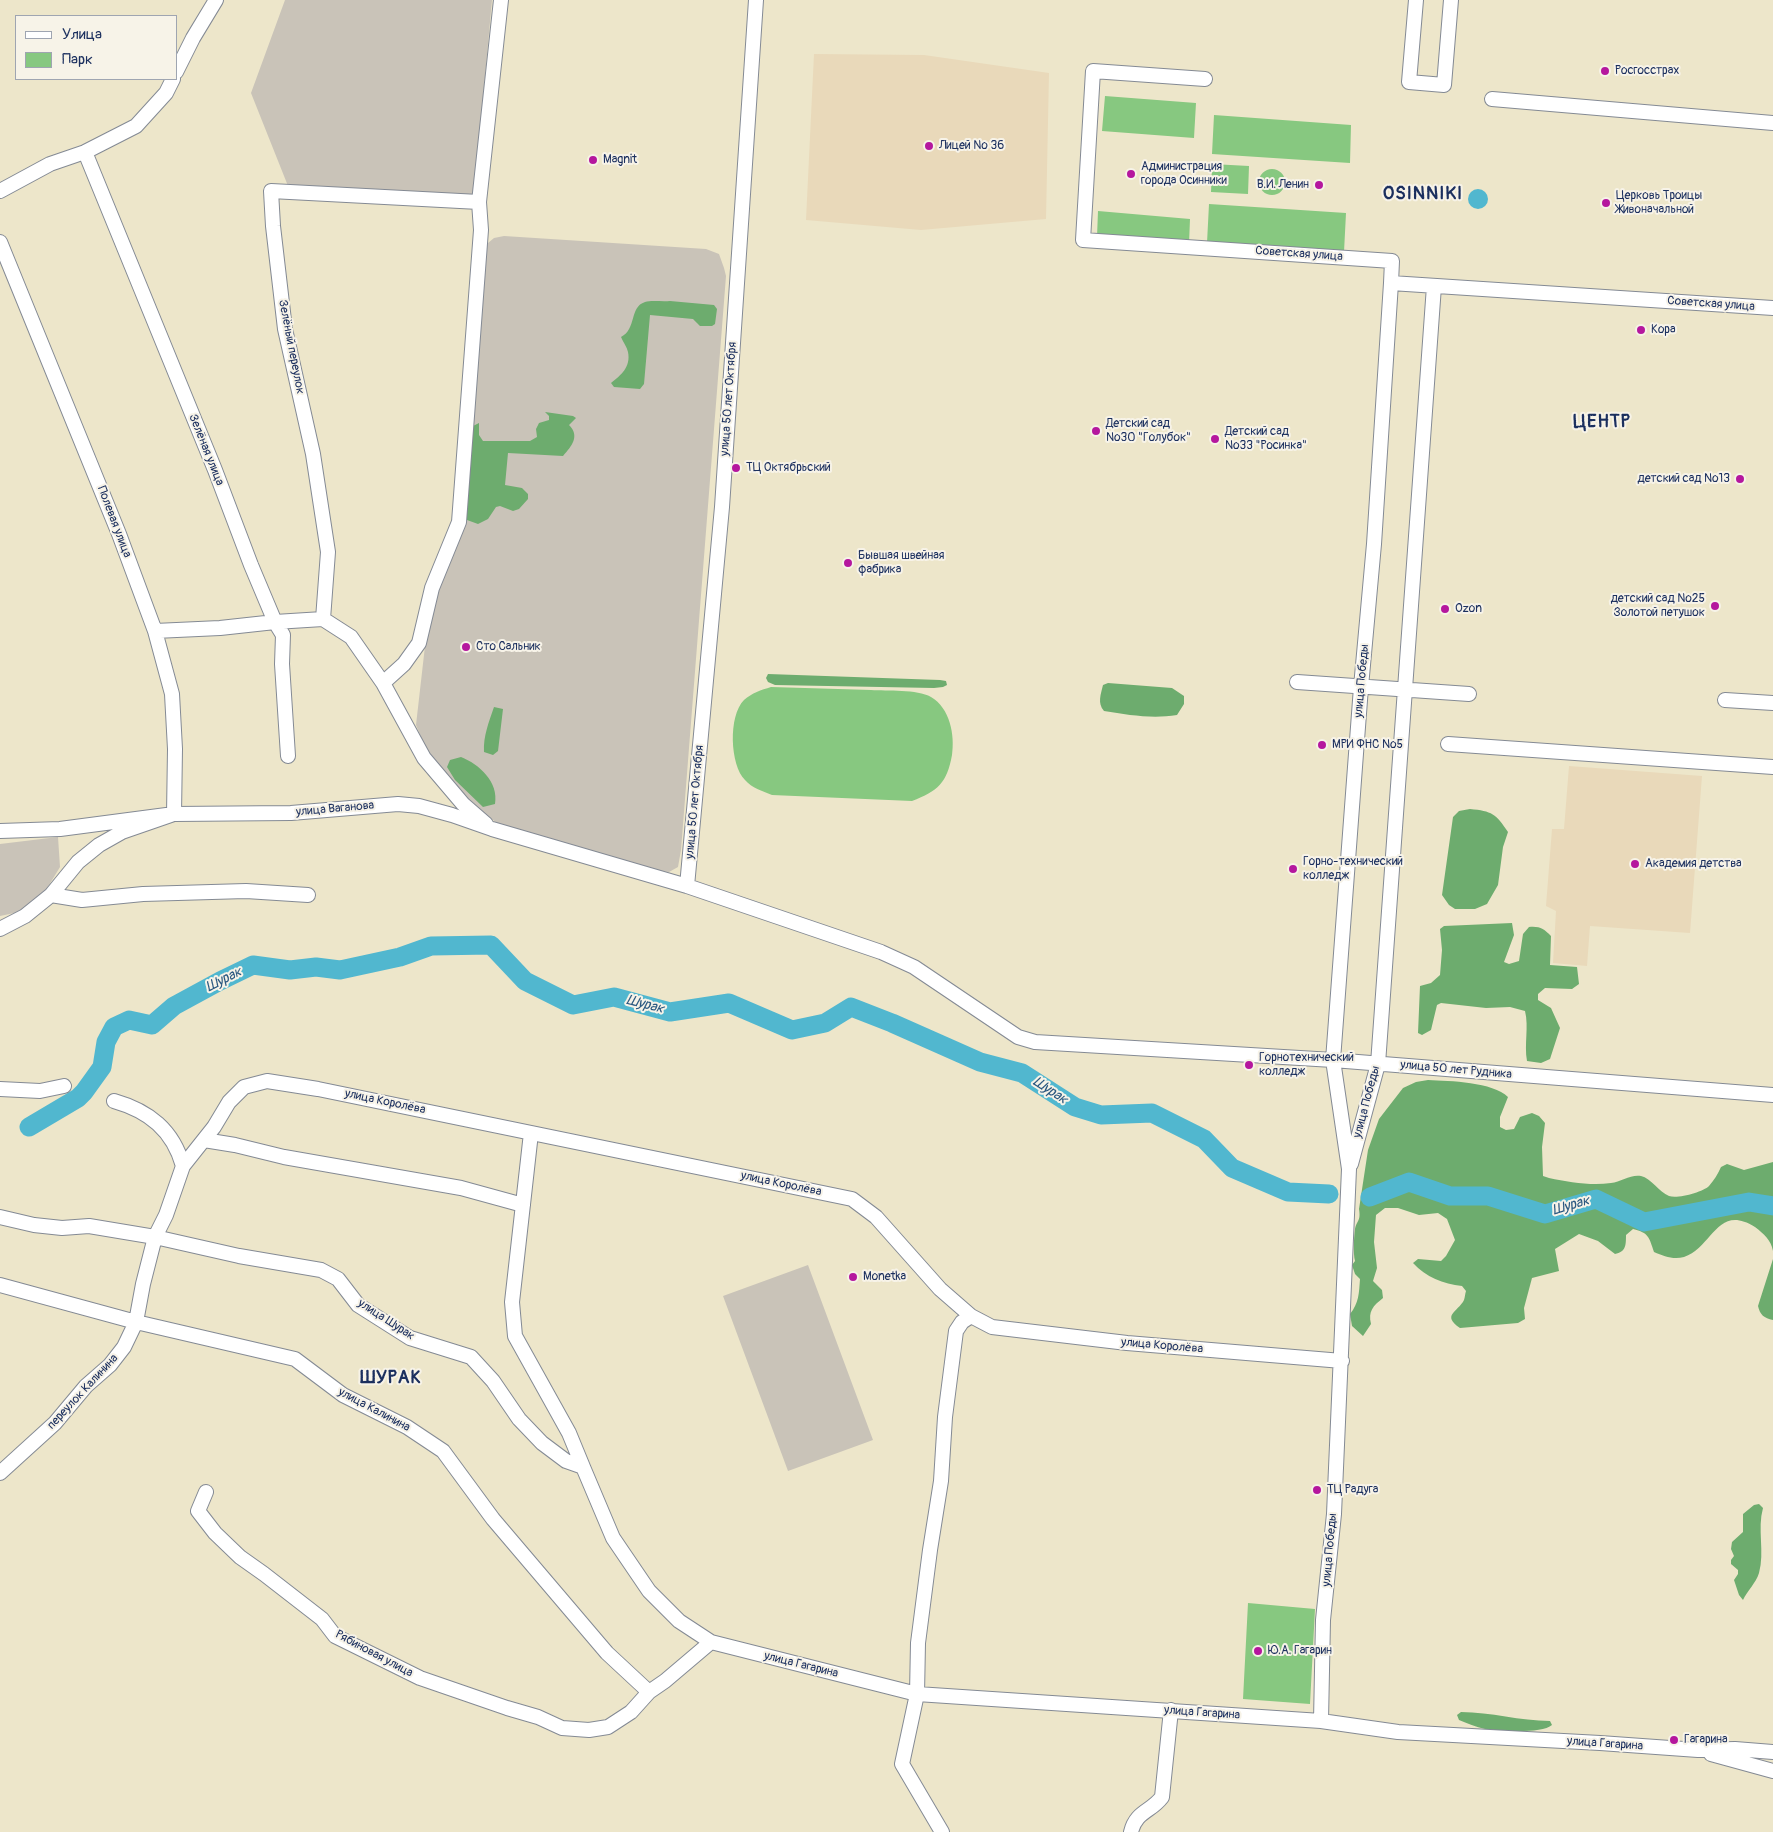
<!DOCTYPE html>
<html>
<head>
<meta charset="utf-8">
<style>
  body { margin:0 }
  #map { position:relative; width:1773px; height:1832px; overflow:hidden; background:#ede6ca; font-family:Pangolin,sans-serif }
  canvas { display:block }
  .legend { position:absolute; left:15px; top:15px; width:162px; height:65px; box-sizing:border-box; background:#f7f3e8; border:1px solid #9fa5b1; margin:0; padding:6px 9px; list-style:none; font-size:15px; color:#1b2f5e }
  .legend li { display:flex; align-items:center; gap:10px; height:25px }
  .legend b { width:25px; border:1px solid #9fa5b1 }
</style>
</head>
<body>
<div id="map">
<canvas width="1773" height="1832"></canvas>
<ul class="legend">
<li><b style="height:6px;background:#fff"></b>Улица</li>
<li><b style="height:14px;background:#87c880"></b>Парк</li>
</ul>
</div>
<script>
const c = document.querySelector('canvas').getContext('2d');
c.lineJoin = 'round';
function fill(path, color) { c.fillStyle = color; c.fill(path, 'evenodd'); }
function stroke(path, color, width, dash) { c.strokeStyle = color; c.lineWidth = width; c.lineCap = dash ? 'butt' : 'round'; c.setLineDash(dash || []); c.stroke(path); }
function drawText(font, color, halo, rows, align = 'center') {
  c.font = font + ' Pangolin,sans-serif'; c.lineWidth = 4; c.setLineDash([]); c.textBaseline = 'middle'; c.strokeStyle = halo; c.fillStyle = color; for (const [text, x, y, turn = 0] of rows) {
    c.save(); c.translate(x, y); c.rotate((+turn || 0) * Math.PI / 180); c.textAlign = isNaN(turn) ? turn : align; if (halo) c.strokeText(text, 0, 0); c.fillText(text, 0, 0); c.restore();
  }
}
fill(new Path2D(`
  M 814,54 L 924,55 L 1049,73 L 1046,219 L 921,230 L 806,220 Z
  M 1569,766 L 1702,776 L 1690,933 L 1590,926 L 1587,966 L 1553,963 L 1556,911 L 1546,906 L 1552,829 L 1564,829 Z`), '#e9d9ba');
fill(new Path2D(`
  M 285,0 L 492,0 L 474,197 L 288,186 L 251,93 Z
  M 504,236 L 706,249 L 719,254 L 724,268 L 726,276 L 681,850 L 678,867 L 669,872 L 654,871 L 497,823 L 482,812 L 461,792 L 425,747 L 416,725 L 429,611 L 463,521 L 485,249 L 488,243 L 494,238 Z
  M 58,837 L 60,867 L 46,890 L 24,911 L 0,916 L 0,844 Z
  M 808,1265 L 873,1440 L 788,1471 L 723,1296 Z`), '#c9c3b8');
fill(new Path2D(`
  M 1105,96 L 1196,103 L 1194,138 L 1102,131 Z
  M 1214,115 L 1351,125 L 1350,163 L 1212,154 Z
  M 1212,164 L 1249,166 L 1248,194 L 1211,192 Z
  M1259 182a13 13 0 1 1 26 0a13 13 0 1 1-26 0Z
  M 1209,204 L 1346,213 L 1344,252 L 1207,243 Z
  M 1098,211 L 1190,219 L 1189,244 L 1097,237 Z
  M 771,687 C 805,688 838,689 871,690 C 887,691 917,689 931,697 C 950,708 955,735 952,755 C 947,783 938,791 912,801 L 772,795 C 762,791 752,788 745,780 C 730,765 728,716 744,700 C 752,693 761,690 771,687 Z
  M 1248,1603 L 1315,1609 L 1310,1704 L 1243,1699 Z`), '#87c880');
fill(new Path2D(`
  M 670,301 L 714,305 L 717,309 L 715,324 L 712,326 L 700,326 L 693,319 L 650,315 L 644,384 L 640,389 L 614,387 L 611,383 C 621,375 631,367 628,352 C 627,347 623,342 621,337 C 637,329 629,307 645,302 C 652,300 662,302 670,301 Z
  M 545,412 L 573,416 L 576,418 L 569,425 C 580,436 572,446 563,456 L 508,453 L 505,485 L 522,488 L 528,494 L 528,499 L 519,509 L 513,511 L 500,506 L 496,507 L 488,519 L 478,524 L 467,520 L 465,516 L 473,426 L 479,423 L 479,435 L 483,441 L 530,441 L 537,437 L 536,429 L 539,423 L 549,420 L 549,416 Z
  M 768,674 L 940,680 L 946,681 L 947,685 L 943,687 L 934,688 L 775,685 L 768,682 L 766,678 Z
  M 1108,683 L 1172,688 L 1184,696 L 1184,704 L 1177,715 C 1152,719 1129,715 1104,711 C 1097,703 1101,694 1103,685 Z
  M 494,707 L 503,709 L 498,751 L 493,755 L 484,752 C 483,736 489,722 494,707 Z
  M 461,757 C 479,764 499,782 495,804 L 483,807 L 455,780 L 447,767 L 450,760 Z
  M 1470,809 C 1492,811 1496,814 1508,832 L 1503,847 L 1498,885 L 1487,904 L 1475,909 L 1455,909 L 1449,905 L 1442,895 L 1453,817 L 1459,811 Z
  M 1512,923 L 1514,935 L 1504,962 L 1509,964 L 1519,961 L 1523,934 L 1529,927 C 1540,926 1544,929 1551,936 L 1550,965 L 1577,967 L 1579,984 L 1572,989 L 1545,988 L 1538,994 L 1538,1000 L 1551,1008 L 1560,1028 L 1550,1059 L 1541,1063 L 1527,1061 C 1524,1044 1529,1027 1525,1011 L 1510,1007 L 1486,1008 L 1441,1003 L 1437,1005 L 1431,1030 L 1422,1035 L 1418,1033 L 1420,986 L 1431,983 L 1440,975 L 1442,950 L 1440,929 L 1444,926 Z
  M 1428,1080 C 1450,1081 1493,1082 1508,1097 L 1500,1117 L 1500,1127 L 1506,1130 L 1514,1129 L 1520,1117 L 1532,1113 L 1539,1116 L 1545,1123 L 1542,1147 L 1543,1176 L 1549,1178 C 1569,1182 1591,1186 1611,1183 C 1621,1182 1631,1174 1641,1176 C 1651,1178 1659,1192 1669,1196 C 1678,1199 1703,1192 1709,1186 C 1714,1180 1718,1174 1721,1167 L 1727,1164 L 1744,1170 L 1773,1162 L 1773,1251 C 1771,1240 1764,1234 1755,1227 C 1717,1203 1713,1247 1684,1257 C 1673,1260 1664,1256 1654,1252 C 1649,1237 1649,1233 1633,1229 L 1626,1235 C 1626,1245 1626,1252 1615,1254 L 1598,1241 L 1579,1234 L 1555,1249 L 1559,1271 L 1532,1278 L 1524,1308 L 1525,1319 L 1518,1323 L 1460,1328 C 1441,1315 1458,1312 1464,1300 C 1465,1297 1465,1294 1466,1291 L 1462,1286 C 1443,1284 1426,1277 1413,1263 L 1418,1259 L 1441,1261 L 1446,1256 L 1455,1240 L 1447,1219 L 1438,1213 L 1419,1215 L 1398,1208 L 1385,1208 L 1376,1215 L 1374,1242 L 1377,1268 L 1373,1281 L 1382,1290 L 1383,1298 C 1373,1306 1368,1311 1371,1324 L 1363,1336 L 1352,1326 L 1350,1314 C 1359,1303 1359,1293 1360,1279 L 1355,1274 L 1352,1265 L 1355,1261 C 1353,1253 1354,1237 1355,1229 C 1357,1220 1361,1221 1359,1209 L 1368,1150 L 1379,1119 L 1403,1088 L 1416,1082 Z
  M 1773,1259 L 1773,1320 C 1764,1318 1760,1315 1758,1306 Z
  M 1759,1504 L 1763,1508 C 1757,1529 1765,1552 1759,1573 C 1756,1583 1747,1591 1743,1600 L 1739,1595 L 1734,1580 L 1738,1574 L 1738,1570 L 1731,1564 L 1731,1560 L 1734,1556 L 1731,1549 L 1732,1542 L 1743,1532 L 1743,1514 L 1754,1505 Z
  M 1461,1712 C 1491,1712 1520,1721 1550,1721 L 1552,1725 C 1542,1734 1500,1731 1485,1729 C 1476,1727 1467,1723 1459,1720 L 1457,1715 Z`), '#6dac6e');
fill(new Path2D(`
  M1468 199a10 10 0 1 1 20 0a10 10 0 1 1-20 0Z`), '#51b7cf');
stroke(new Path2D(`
  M 29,1127 L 78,1098 L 84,1092 L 102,1067 L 106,1042 L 114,1027 L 129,1020 L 152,1025 L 174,1006 L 220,981 L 253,965 L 290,970 L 316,967 L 340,970 L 400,957 L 431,946 L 491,945 L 525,981 L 573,1005 L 614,997 L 670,1012 L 729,1003 L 792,1030 L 825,1023 L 851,1007 L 892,1023 L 980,1062 L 1022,1073 L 1075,1107 L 1101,1115 L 1152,1113 L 1204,1139 L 1232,1168 L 1288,1192 L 1329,1194
  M 1370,1197 L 1409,1182 L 1450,1196 L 1488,1196 L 1545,1214 L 1596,1199 L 1644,1222 L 1749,1202 L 1773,1206`), '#51b7cf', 19);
const minor = new Path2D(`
  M 1416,0 L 1409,82 L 1444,85 L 1451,0
  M 176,72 L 193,38 L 216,0
  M 1205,79 L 1093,71 L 1083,240 L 1392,261 L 1391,283 L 1773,308
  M 1492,99 L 1773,123
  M 85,152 L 215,470 L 251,565 L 275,622 L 283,635 L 282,664 L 288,756
  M 0,191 L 50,164 L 85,152 L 136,126 L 166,93 L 173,79
  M 479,202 L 271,191 L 273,226 L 285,329 L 313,454 L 328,552 L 323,619 L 351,637 L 383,683 L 424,758 L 463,804 L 486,824
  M 0,242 L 119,534 L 155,631 L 172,694 L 175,749 L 174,814 L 60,829 L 0,831
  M 155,631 L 220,628 L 275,622 L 323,619
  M 1297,682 L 1469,694
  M 383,683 L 404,664 L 419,643 L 432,588 L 459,522 L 481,230 L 479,202 L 501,0
  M 1725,700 L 1773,703
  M 1448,744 L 1773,767
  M 687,886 L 722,507 L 756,0
  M 51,895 L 82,900 L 143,894 L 246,891 L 308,895
  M 0,929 L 25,916 L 51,895 L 78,862 L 99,845 L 122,832 L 174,814 L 291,813 L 398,804 L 419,806 L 452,815 L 492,829 L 687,886 L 881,952 L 914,967 L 1018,1037 L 1035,1042 L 1333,1060 L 1773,1095
  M 0,1089 L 40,1091 L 64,1086
  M 114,1101 C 149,1111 173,1130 183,1166 L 214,1127 L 229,1102 L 244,1087 L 267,1081 L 318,1089 L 852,1199 L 876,1217 L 940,1289 L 971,1316 L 992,1327 L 1127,1343 L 1342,1361
  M 531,1133 L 512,1302 L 515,1336 L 569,1433 L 583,1467
  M 204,1140 L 235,1145 L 284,1157 L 461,1188 L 523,1205
  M 1351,1164 L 1378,1064 L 1434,286
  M 0,1217 L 34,1225 L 62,1228 L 89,1226 L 155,1237 L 239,1256 L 321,1270 L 338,1279 L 358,1305 L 410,1338 L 471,1357 L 493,1381 L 519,1419 L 542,1443 L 566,1461 L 583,1467 L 613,1538 L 649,1591 L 679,1621 L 711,1642 L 917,1694 L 1321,1721 L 1398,1732 L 1600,1743 L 1698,1750 L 1735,1749 L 1773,1752
  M 0,1285 L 136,1322 L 295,1359 L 343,1395 L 407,1427 L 443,1451 L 493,1519 L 607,1653 L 649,1692
  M 0,1473 L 55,1423 L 86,1386 L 110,1365 L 124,1347 L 136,1322 L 143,1284 L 155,1237 L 166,1215 L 183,1166
  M 206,1492 L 198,1511 L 215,1533 L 240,1557 L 264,1574 L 322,1619 L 335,1636 L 420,1678 L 507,1708 L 538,1717 L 562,1728 L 589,1730 L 608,1727 L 631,1712 L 649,1692 L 665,1681 L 711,1642
  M 1321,1721 L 1323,1620 L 1334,1514 L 1349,1169 L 1333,1060 L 1361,687 L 1374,544 L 1391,283
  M 1711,1754 L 1773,1771
  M 942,1832 L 902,1764 L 917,1694 L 918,1643 L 930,1550 L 941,1481 L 945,1417 L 956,1331 L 962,1322 L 971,1316
  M 1131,1832 C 1136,1811 1151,1812 1162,1797 L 1171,1710`);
stroke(minor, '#848a94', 16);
stroke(minor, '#fff', 14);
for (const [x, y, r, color] of [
  [1605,71,5,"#b5179e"],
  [929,146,5,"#b5179e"],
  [593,160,5,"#b5179e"],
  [1131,174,5,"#b5179e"],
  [1319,185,5,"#b5179e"],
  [1606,203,5,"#b5179e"],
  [1641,330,5,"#b5179e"],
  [1096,431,5,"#b5179e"],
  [1215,439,5,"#b5179e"],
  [736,468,5,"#b5179e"],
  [1740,479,5,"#b5179e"],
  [848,563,5,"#b5179e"],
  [1715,606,5,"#b5179e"],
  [1445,609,5,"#b5179e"],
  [466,647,5,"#b5179e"],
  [1322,745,5,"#b5179e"],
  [1635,864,5,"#b5179e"],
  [1293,869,5,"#b5179e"],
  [1249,1065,5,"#b5179e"],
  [853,1277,5,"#b5179e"],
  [1317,1490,5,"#b5179e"],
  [1258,1651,5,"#b5179e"],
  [1674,1740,5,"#b5179e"]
]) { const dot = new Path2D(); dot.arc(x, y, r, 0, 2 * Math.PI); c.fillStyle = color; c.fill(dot); stroke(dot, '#f7f3e8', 2); }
drawText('12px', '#1b2f5e', '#f7f3e8', [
  ["Росгосстрах",1615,71],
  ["Лицей № 36",939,146],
  ["Magnit",603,160],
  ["Администрация",1141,167],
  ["города Осинники",1141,181],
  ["В.И. Ленин",1309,185,"right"],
  ["Церковь Троицы",1616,196],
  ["Живоначальной",1616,210],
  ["Кора",1651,330],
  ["Детский сад",1106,424],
  ["№30 \"Голубок\"",1106,438],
  ["Детский сад",1225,432],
  ["№33 \"Росинка\"",1225,446],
  ["ТЦ Октябрьский",746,468],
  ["детский сад №13",1730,479,"right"],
  ["Бывшая швейная",858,556],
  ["фабрика",858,570],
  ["детский сад №25",1705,599,"right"],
  ["Золотой петушок",1705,613,"right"],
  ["Ozon",1455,609],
  ["Сто Сальник",476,647],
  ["МРИ ФНС №5",1332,745],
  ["Горно-технический",1303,862],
  ["колледж",1303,876],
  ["Академия детства",1645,864],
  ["Горнотехнический",1259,1058],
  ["колледж",1259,1072],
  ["Monetka",863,1277],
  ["ТЦ Радуга",1327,1490],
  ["Ю.А. Гагарин",1268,1651],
  ["Гагарина",1684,1740]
], 'left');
drawText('12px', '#1b2f5e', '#f7f3e8', [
  ["Советская улица",1299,254,4],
  ["Советская улица",1711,304,4],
  ["Зелёный переулок",291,347,79],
  ["улица 50 лет Октября",729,399,-86],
  ["Зелёная улица",206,450,68],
  ["Полевая улица",114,522,69],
  ["улица Победы",1362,681,-85],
  ["улица 50 лет Октября",695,802,-85],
  ["улица Ваганова",335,809,-5],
  ["улица 50 лет Рудника",1456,1070,5],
  ["улица Королёва",385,1102,12],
  ["улица Победы",1367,1102,-75],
  ["улица Королёва",781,1184,12],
  ["улица Шурак",386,1320,33],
  ["улица Королёва",1162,1346,5],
  ["переулок Калинина",83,1392,-47],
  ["улица Калинина",374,1410,28],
  ["улица Победы",1330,1550,-85],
  ["Рябиновая улица",374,1654,28],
  ["улица Гагарина",801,1665,14],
  ["улица Гагарина",1202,1713,4],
  ["улица Гагарина",1605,1744,4]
]);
drawText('italic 14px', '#2b5880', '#f7f3e8', [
  ["Шурак",224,980,-27],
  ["Шурак",645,1005,14],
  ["Шурак",1050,1091,33],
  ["Шурак",1571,1206,-17]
]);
c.letterSpacing = '1px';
drawText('bold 18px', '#1b2f5e', '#f7f3e8', [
  ["OSINNIKI",1423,194],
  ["ЦЕНТР",1602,422],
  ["ШУРАК",391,1378]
]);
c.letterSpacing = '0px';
</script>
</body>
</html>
